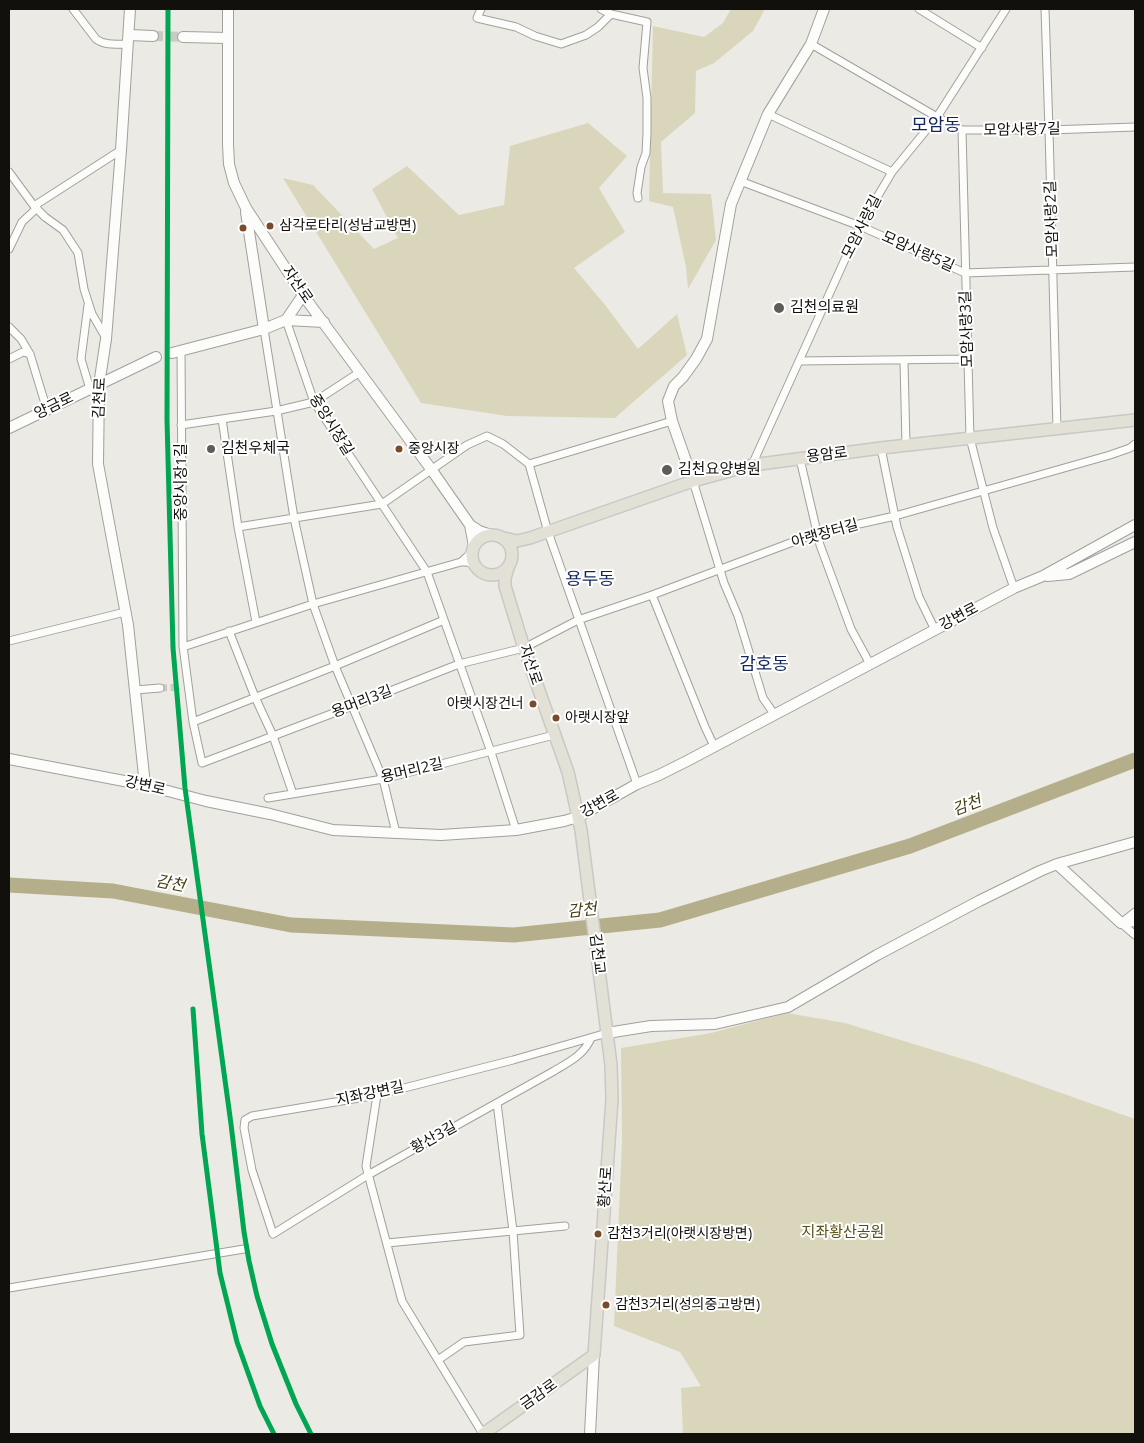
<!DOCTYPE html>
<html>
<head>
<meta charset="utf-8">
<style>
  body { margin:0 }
  #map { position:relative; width:1144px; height:1443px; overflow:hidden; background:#eceae4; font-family:"Open Sans",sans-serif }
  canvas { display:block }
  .frame { position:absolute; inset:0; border:10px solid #11100c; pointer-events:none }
</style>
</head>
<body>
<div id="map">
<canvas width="1144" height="1443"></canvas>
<div class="frame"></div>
</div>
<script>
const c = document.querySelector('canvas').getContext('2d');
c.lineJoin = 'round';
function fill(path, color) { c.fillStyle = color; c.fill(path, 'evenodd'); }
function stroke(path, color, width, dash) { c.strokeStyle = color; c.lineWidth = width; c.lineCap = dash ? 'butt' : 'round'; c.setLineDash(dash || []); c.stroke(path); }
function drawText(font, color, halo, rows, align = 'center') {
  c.font = font + ' "Open Sans","Noto Sans KR",sans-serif'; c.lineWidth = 4; c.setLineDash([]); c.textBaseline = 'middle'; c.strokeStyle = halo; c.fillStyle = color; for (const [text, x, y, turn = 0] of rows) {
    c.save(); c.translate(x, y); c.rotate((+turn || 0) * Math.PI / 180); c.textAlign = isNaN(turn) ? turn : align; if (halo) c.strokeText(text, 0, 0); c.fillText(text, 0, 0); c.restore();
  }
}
fill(new Path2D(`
  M 731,9 L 765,9 L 753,31 L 714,63 L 696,71 L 695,113 L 661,142 L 663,193 L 711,194 L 716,240 L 688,289 L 686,267 L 673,207 L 649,201 L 653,26 L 704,37 L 723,23 Z
  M 588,123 L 627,156 L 599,188 L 625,232 L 574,268 L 606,306 L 638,349 L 677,314 L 687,355 L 615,418 L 507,416 L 421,403 L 283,178 L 313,185 L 374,249 L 398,238 L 372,189 L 407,166 L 459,215 L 504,205 L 510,146 Z
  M 787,1013 L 845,1023 L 979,1064 L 1135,1119 L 1135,1434 L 683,1434 L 681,1388 L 701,1386 L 680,1352 L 614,1326 L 622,1141 L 621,1048 L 711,1033 Z`), '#dad6bc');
stroke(new Path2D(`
  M 9,885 L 113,891 L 291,925 L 514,935 L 660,920 L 910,846 L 1135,760`), '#b5ae8a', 15);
stroke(new Path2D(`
  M 160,688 L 181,687`), '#cbc9c4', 7, [7, 3.5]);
stroke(new Path2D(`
  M 153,36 L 183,37`), '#cbc9c4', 10, [10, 5]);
const street = new Path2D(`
  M 73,9 L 96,39 C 105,46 117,44 128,44
  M 481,9 L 477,18 L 516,27 L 535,36 L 561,44 L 586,35 L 598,27 L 611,14
  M 601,9 L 611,14 L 647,22 L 643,68 L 647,98 L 647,133 L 646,153 L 641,167 L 637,193 L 638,198
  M 919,9 L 982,48
  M 1045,9 L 1049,130 L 1057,429
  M 811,44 L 937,117 L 962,130 L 1049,130 L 1135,127
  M 768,114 L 892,172
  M 962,130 L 970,438 L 993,528 L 1014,588
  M 9,172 L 34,206 L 45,217 L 63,230 L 78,253 L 84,289 L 92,314 L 106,338
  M 740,181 L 860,226 L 965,273 L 1135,267
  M 34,206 L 121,150
  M 9,249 L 22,222 L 37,208
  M 88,305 L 81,359 L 90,389
  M 286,320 L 314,402 L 427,572 L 491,752 L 516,830
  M 9,327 L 21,339 L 30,354 L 47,410
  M 264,329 L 294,518 L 313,604 L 335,666 L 383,779 L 396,833
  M 181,350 L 183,646 L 193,722 L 202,763 L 352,706 L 459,664 L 524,648 L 578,620 L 652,595 L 814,534 L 895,516 L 1110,455 L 1130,448 L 1135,444
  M 9,359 L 23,352 L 30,354
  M 799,361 L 968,359
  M 904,361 L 906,445
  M 222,419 L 238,527 L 256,622
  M 181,425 L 276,411 L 314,402 L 360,372
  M 881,448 L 897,527 L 919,597 L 935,630
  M 800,459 L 820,545 L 851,629 L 870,664
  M 529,464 L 672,421
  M 752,465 L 860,226 L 892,172 L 937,117 L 1006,9
  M 693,481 L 724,583 L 738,616 L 763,698 L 774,714
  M 238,527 L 382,504 L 467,445 L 487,436 L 503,444 L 529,464 L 548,532 L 637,784
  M 462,562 L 467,562 L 475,565
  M 652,595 L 705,727 L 714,746
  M 229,631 L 255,697 L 273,736 L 293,794
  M 9,641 L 125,612
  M 183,647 L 313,604 L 461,562 L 472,552
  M 135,690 L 160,688
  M 193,722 L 335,666 L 444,620
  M 268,798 L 383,779 L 554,735
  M 1135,912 L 1121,923 L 1135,935
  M 591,1038 C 584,1055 569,1062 554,1071 L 368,1175 L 273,1234 L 252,1170 L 244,1128 L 245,1120 L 252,1116 L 377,1095 L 513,1060 L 607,1033
  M 377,1095 L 366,1166 L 402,1301 L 483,1434
  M 387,1243 L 565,1226
  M 9,1288 L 244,1249
  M 438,1360 L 464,1342 L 520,1335 L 513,1231 L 497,1103`);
const secondary = new Path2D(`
  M 130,9 L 121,150 L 106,339 L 99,385 L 98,464 L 128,625 L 145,785
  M 228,9 L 228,144 L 229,164 L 234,183 L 246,208 L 303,295 L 431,469 L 470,525 L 474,546
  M 129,35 L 153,36
  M 183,37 L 228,38
  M 246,212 L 264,329
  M 286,320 L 303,295
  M 172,353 L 264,329 L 286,320 L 324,322
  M 9,428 L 156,357
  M 693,481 L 672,421 L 668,401 L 674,386 L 683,377 L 696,359 L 707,339 L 731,204 L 768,114 L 811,44 L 824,9
  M 470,525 L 479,531 L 491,535
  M 1047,576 L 1069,574 L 1135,542
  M 9,759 L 145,785 L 206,801 L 270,814 L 333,830 L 441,835 L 516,830 L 564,821 L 578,817 L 637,784 L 659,775 L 687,761 L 1014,588 L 1043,576 L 1135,525
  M 1057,864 L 1121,923 L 1135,921
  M 607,1033 L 651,1026 L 715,1024 L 788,1007 L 877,955 L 979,901 L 1040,871 L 1057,864 L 1135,842
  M 590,1434 L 594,1355`);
const primary = new Path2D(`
  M472 555a20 20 0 1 1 40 0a20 20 0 1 1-40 0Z
  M 504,538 L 517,541 L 530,538 L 693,481 L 752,465 L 881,448 L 1135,420
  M 483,1434 L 594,1355 L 612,1099 L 611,1065 L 607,1033 L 581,830 L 568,772 L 524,648 L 505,586 L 505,578 L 508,568`);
stroke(street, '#a1a09b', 9);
stroke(secondary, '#a1a09b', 12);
stroke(primary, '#c8c8c5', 14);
stroke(street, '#fcfcfb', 7);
stroke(secondary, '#fcfcfb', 10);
stroke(primary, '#e3e1d6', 11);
stroke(new Path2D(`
  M 168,9 L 167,420 L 173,648 L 185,788 L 231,1124 L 244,1232 L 249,1261 L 257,1296 L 272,1344 L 296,1404 L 311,1434
  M 193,1009 L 202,1134 L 220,1273 L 237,1342 L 260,1406 L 274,1434`), '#00a651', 5);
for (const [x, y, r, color] of [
  [270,226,4.5,"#7a4b2a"],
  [243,228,4.5,"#7a4b2a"],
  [779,308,6,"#5e5c58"],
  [211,449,5,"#5e5c58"],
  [399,449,4.5,"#7a4b2a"],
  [667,470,6,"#5e5c58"],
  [533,704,4.5,"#7a4b2a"],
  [556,718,4.5,"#7a4b2a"],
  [598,1234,4.5,"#7a4b2a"],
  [606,1305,4.5,"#7a4b2a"]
]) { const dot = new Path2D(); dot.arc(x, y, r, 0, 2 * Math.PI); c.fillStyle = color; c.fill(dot); stroke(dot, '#fff', 2); }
drawText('14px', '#11100c', '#fff', [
  ["삼각로타리(성남교방면)",279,226],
  ["중앙시장",408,449],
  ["아랫시장건너",524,704,"right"],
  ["아랫시장앞",565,718],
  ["감천3거리(아랫시장방면)",607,1234],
  ["감천3거리(성의중고방면)",615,1305]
], 'left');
drawText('15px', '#11100c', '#fff', [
  ["모암사랑7길",1022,130,-1],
  ["모암사랑2길",1052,219,-92],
  ["모암사랑길",862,227,-63],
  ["모암사랑5길",918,252,24],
  ["자산로",297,285,55],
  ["모암사랑3길",967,329,-92],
  ["김천로",100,398,-87],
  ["양금로",54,406,-26],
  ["중앙시장길",331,425,58],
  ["용암로",827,455,-7],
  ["중앙시장1길",182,482,-90],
  ["아랫장터길",825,534,-16],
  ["강변로",959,617,-28],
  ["자산로",530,665,71],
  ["용머리3길",362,702,-21],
  ["용머리2길",412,771,-13],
  ["강변로",145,786,13],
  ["강변로",600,804,-29],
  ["김천교",597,954,83],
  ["지좌강변길",370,1094,-12],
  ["황산3길",434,1138,-29],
  ["황산로",606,1187,-86],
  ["금감로",539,1395,-35]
]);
drawText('15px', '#11100c', '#fff', [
  ["김천의료원",790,308],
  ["김천우체국",221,449],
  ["김천요양병원",678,470]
], 'left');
drawText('15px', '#594f12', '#fff', [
  ["지좌황산공원",843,1233]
]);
drawText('italic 16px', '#433c13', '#fff', [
  ["감천",967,806,-21],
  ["감천",170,884,11],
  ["감천",582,911,-6]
]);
drawText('18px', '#13255b', '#fff', [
  ["모암동",936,126],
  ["용두동",590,580],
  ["감호동",764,665]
]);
</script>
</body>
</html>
